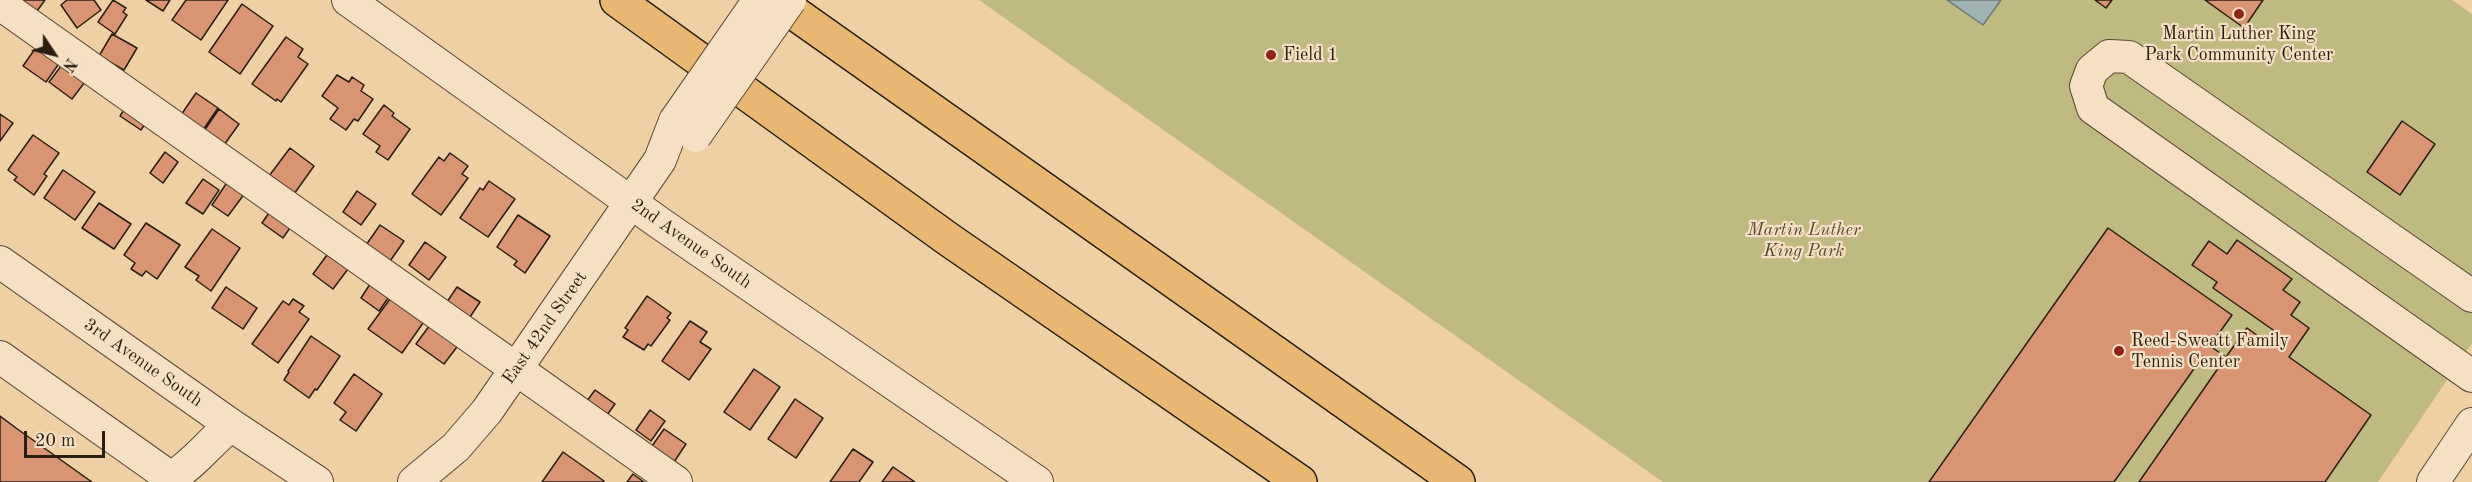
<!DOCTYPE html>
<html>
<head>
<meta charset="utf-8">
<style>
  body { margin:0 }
  #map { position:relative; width:2472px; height:482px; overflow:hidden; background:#efcfa4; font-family:"Old Standard TT",serif }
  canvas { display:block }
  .north { position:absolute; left:24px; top:24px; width:60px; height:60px; -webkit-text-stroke:4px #f5e0c4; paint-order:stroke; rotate:125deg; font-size:16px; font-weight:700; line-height:24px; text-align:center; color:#2a1e10 }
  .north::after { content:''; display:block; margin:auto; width:21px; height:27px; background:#2a1e10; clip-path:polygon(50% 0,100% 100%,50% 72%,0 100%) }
  .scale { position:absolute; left:24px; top:431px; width:81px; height:27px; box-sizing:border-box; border:3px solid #2a1e10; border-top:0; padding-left:8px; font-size:18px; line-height:21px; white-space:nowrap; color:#2a1e10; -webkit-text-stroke:4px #f5e0c4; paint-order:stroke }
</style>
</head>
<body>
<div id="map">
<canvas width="2472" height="482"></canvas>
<div class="north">N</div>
<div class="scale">20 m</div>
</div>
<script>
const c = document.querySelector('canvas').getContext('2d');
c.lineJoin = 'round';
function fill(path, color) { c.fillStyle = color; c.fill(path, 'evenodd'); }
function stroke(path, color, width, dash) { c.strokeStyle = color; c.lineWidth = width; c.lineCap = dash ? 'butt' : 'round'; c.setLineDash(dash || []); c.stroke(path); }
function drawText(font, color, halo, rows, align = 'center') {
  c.font = font + ' "Old Standard TT",serif'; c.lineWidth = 4.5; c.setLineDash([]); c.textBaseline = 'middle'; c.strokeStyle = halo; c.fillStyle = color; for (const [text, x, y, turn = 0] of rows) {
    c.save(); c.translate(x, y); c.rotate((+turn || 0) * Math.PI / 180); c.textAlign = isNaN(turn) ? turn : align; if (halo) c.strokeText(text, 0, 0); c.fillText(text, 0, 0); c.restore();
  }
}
fill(new Path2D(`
  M 979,0 L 2452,0 L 2472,14 L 2472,343 L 2378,482 L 1663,482 Z`), '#bfb982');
const water = new Path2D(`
  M 1947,0 L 2001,0 L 1983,25 Z`);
fill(water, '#9fb3b2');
stroke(water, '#707771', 1.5);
const building = new Path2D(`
  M 14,0 L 45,0 L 34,15 Z
  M 67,0 L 94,0 L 101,10 L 77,28 L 61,5 Z
  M 113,0 L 126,8 L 123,12 L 127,15 L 115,34 L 98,22 Z
  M 146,0 L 170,0 L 163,11 Z
  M 186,0 L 228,0 L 201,40 L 172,20 Z
  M 2095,0 L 2112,0 L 2106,8 Z
  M 2205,0 L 2263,0 L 2244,28 Z
  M 242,4 L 273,26 L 240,74 L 209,52 Z
  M 112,34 L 137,48 L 124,70 L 99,56 Z
  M 286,37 L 303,49 L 298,57 L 308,64 L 281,102 L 277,99 L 276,101 L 252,84 Z
  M 42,39 L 65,55 L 46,82 L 23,66 Z
  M 68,57 L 91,74 L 72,99 L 49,82 Z
  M 337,75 L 349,82 L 352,77 L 364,85 L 361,91 L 373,99 L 358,121 L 354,119 L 346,130 L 330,119 L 338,108 L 322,96 Z
  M 196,93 L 218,108 L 203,130 L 181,115 Z
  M 129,102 L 150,116 L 141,130 L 120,116 Z
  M 384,105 L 394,113 L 392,116 L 410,129 L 388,160 L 376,152 L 380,146 L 363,134 Z
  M 219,109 L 239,124 L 224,145 L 204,131 Z
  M 0,114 L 13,123 L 0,141 Z
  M 2402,121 L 2435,144 L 2400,195 L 2367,172 Z
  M 33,135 L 59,153 L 44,174 L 47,176 L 34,195 L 14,180 L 17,177 L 8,170 Z
  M 290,148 L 314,166 L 294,194 L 269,176 Z
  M 165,152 L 178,162 L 163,183 L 150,173 Z
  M 450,153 L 468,166 L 462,174 L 468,178 L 441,215 L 412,194 L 439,157 L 444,161 Z
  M 63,170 L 95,192 L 75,220 L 44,198 Z
  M 203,179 L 219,190 L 203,214 L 186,203 Z
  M 228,181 L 245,193 L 228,216 L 212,205 Z
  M 489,181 L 515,199 L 488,237 L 460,218 L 480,188 L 483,190 Z
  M 357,191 L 376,204 L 361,225 L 343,212 Z
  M 99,203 L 131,224 L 114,249 L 82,228 Z
  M 275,204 L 296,219 L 283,238 L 262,223 Z
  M 518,215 L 550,236 L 525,273 L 514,265 L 517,261 L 497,247 Z
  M 146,223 L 180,245 L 157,279 L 146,271 L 142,276 L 131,269 L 135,263 L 124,255 Z
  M 380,225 L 404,241 L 388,264 L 364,248 Z
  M 2108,228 L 2232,315 L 2210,346 L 2226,357 L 2247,328 L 2268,343 L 2276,332 L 2213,288 L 2217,282 L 2192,265 L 2209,241 L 2227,254 L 2237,240 L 2292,279 L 2283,290 L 2300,302 L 2291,315 L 2309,328 L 2289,357 L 2371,415 L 2325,482 L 2139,482 L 2219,367 L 2203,356 L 2114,482 L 1929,482 Z
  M 212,229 L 240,248 L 211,291 L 196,280 L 199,276 L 185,267 Z
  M 425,242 L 446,257 L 429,280 L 409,265 Z
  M 327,255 L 348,269 L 333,289 L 313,274 Z
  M 374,278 L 393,291 L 379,311 L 361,298 Z
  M 226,287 L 257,308 L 243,329 L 212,308 Z
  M 457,287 L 480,302 L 466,323 L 443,308 Z
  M 647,296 L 671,313 L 667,318 L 670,320 L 651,346 L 648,344 L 644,350 L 623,337 L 628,330 L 625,328 Z
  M 293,299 L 304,306 L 299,312 L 309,319 L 278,363 L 252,344 L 283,301 L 289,305 Z
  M 390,299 L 423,323 L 402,353 L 368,329 Z
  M 435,318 L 463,339 L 444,364 L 416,344 Z
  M 690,321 L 707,332 L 700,342 L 711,349 L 689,380 L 662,361 Z
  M 311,336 L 340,356 L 317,390 L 315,389 L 309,398 L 284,380 L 289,372 L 288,371 Z
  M 754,369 L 780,387 L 750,430 L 724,412 Z
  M 354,374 L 382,394 L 356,431 L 340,420 L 346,412 L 334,403 Z
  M 595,390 L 615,404 L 604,419 L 584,405 Z
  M 795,399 L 823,418 L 796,458 L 768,439 Z
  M 650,410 L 665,421 L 651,441 L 636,430 Z
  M 0,416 L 16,428 L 92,482 L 0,482 Z
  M 664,429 L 686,444 L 672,465 L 650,449 Z
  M 853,449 L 873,462 L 859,482 L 830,482 Z
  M 563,452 L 604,481 L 603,482 L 542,482 Z
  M 893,467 L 915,482 L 882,482 Z
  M 633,474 L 644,482 L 627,482 Z`);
fill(building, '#d99573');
stroke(building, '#2a1e10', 1.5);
const minor = new Path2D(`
  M 348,0 L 661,224 L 1037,482
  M 0,4 L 676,482
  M 0,262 L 231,425 L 317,482
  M 2472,296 L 2129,57 L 2109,56 L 2092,70 L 2086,86 L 2093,108 L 2472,376
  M 0,357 L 171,478 C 194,464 210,442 231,425
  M 414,482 L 456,447 L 487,411 L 660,160 L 675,121
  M 2433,482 L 2472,424`);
const highway = new Path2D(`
  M 617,0 L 948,239 L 1300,482
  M 776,0 L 1458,482`);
stroke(minor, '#5b4a35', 34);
stroke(highway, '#2a1e10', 36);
stroke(minor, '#f5e0c4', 32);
stroke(highway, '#e8b872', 33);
const minorBridge = new Path2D(`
  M 675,121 L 759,0
  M 695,136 L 790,0`);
stroke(minorBridge, '#5b4a35', 34, []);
stroke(minorBridge, '#f5e0c4', 32);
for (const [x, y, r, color] of [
  [2239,14,6,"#8f2418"],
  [1271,55,6,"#8f2418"],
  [2119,351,6,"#8f2418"]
]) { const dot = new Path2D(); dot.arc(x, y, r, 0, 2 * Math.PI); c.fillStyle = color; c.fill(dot); stroke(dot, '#f5e0c4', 2); }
drawText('18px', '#2a1e10', '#f5e0c4', [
  ["Martin Luther King",2239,34,"center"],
  ["Park Community Center",2239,55,"center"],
  ["Field 1",1283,55],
  ["Reed-Sweatt Family",2131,341],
  ["Tennis Center",2131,362]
], 'left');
drawText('italic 18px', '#574c32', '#f5e0c4', [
  ["Martin Luther",1804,230],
  ["King Park",1804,251]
]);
drawText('18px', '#2a1e10', '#f5e0c4', [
  ["2nd Avenue South",691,244,35],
  ["East 42nd Street",545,328,-55],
  ["3rd Avenue South",143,363,35]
]);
</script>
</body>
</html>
